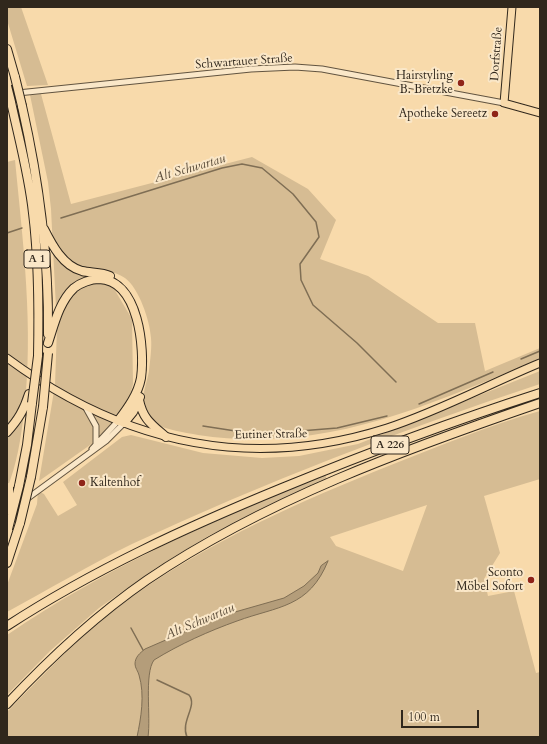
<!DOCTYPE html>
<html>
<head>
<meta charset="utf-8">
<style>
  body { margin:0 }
  #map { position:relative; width:547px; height:744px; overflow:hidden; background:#f8daab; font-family:Cardo,serif }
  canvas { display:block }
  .frame { position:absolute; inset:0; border:8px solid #30271c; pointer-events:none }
  .scale { position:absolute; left:401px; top:710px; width:78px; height:18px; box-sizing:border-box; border:2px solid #30271c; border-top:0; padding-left:5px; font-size:12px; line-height:14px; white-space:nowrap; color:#30271c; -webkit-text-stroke:3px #fae7c8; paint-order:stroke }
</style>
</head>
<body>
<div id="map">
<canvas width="547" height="744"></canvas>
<div class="frame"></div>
<div class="scale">100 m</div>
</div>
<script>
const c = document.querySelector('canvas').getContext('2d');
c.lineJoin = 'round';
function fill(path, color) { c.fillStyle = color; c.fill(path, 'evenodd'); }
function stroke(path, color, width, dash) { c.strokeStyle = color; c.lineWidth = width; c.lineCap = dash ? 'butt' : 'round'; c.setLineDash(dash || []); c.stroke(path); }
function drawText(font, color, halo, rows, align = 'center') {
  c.font = font + ' Cardo,serif'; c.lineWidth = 4; c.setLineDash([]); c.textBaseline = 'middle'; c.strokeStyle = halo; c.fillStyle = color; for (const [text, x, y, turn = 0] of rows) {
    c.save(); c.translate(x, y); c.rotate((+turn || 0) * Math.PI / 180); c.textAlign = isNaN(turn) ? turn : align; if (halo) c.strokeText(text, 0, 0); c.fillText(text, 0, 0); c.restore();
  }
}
fill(new Path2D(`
  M 7,7 L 21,7 L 48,85 L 27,86 L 7,20 Z
  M 41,94 L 71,204 L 252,157 L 308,189 L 336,220 L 320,259 L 368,276 L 438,323 L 475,323 L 485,371 L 540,348 L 540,359 C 425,406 326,454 198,435 C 187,433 156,428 149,420 C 137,404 146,388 149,371 C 150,361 152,348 151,338 C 150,321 139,288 125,278 C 114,271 99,269 87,267 L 93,283 L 103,283 L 113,287 L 132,319 L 133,384 L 128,403 L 100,438 L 39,481 L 55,385 L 57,328 L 51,209 L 48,182 L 30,95 Z
  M 15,160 C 23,243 34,328 24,412 C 21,438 17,464 7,489 L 7,162 Z
  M 540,371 L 540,384 C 401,430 265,482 132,544 C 89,565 48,590 7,612 L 7,585 L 37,504 L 38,491 L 44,494 L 58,516 L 77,505 L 63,482 L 122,437 L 131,435 L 203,453 L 262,458 L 299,456 L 358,444 Z
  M 540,411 L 540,479 L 484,496 L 500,553 L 484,579 L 488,596 L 514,591 L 536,673 L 540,672 L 540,737 L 7,737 L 7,712 C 47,671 86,629 133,596 C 212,540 301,501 391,465 C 440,446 489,425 540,411 ZM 427,505 L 403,571 L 336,546 L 330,537 Z
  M 325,474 L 327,480 L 210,535 L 156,568 L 99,608 L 50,651 L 7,695 L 7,635 C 106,567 215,520 325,474 Z`), '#d6bc93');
const water = new Path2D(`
  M 328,561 C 309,608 278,606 237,621 C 209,631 180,644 154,660 C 144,674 151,717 148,737 L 137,737 C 141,718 145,695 139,675 C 138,671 135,668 135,664 C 135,657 140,653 145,649 L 221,616 L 284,598 L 304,586 L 318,573 L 321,566 Z`);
fill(water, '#b49d7a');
stroke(water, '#7f6e54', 1);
stroke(new Path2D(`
  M 61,218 L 222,168 L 242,164 L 262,168 L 293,194 L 316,222 L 319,237 L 300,264 L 301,280 L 313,305 L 357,343 L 396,382
  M 7,233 L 22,228
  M 521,359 L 540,351
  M 419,404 L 493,372
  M 203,426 L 255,434 L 300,431 L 337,428 L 387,416
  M 131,628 L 143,650
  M 157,680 L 189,695 C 198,706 180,721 187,737`), '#7f6e54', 1.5);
const minor = new Path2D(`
  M 8,94 L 251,69 L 295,67 L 322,69 L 504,103
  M 86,408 L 96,426 L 96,444
  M 92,449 L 118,421
  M 13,509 L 106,441 L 124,423`);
const major = new Path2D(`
  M 512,7 L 504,103 L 540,113
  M 7,358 C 122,443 249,472 387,428 C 439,411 489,384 540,363`);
const highway = new Path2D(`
  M 7,49 L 15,77
  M 11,102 C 19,139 29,175 33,213 C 39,261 39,308 38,356
  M 22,106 C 39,181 49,257 48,334
  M 44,229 C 52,245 63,266 82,271 C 91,273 102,272 110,276
  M 48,343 C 54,325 59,302 74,288 C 80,283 91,279 99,279 C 139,280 145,349 141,378 C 138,394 128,408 118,421
  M 139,400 C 143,419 151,424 166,437
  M 124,423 L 133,412 L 140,397
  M 7,432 C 18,420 24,410 29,394
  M 31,477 L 43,407
  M 19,486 L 27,445 L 32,403
  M 7,563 L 20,523
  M 7,626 C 93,570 187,527 282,488 C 367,453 453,421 540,393
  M 7,704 C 50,658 95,616 147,580 C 265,500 406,449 540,403`);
stroke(minor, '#625440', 7);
stroke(major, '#30271c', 9);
stroke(highway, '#30271c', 10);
stroke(minor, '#fae7c8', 5);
stroke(major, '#f8daab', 7);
stroke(highway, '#f8daab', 8);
const highwayBridge = new Path2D(`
  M 15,77 L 22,106
  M 7,86 L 11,102
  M 32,403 L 38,356
  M 43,407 L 48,353
  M 9,487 L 9,511
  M 20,523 L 31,477
  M 8,529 L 19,486`);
stroke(highwayBridge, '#30271c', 10, []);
stroke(highwayBridge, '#f8daab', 8);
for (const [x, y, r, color] of [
  [461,83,4,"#8f2418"],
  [495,114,4,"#8f2418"],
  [82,483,4,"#8f2418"],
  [531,580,4,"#8f2418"]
]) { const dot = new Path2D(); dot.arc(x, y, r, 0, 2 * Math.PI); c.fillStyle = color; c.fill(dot); stroke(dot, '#fae7c8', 1.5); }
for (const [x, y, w] of [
  [37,259,26],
  [390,445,38]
]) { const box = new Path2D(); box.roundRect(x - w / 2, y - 9, w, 18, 3); c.fillStyle = '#fae7c8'; c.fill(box); stroke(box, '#30271c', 1); }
drawText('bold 11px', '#30271c', null, [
  ["A 1",37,259],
  ["A 226",390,445]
]);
drawText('12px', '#30271c', '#fae7c8', [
  ["Dorfstraße",497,54,-86],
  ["Schwartauer Straße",244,62,-4],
  ["Eutiner Straße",271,435,-1]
]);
drawText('12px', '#30271c', '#fae7c8', [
  ["Hairstyling",453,76],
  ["B. Bretzke",453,90],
  ["Apotheke Sereetz",487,114],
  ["Kaltenhof",90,483,"left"],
  ["Sconto",523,573],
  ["Möbel Sofort",523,587]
], 'right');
drawText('italic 13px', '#584a38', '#fae7c8', [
  ["Alt Schwartau",190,169,-16],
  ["Alt Schwartau",200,622,-23]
]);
</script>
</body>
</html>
